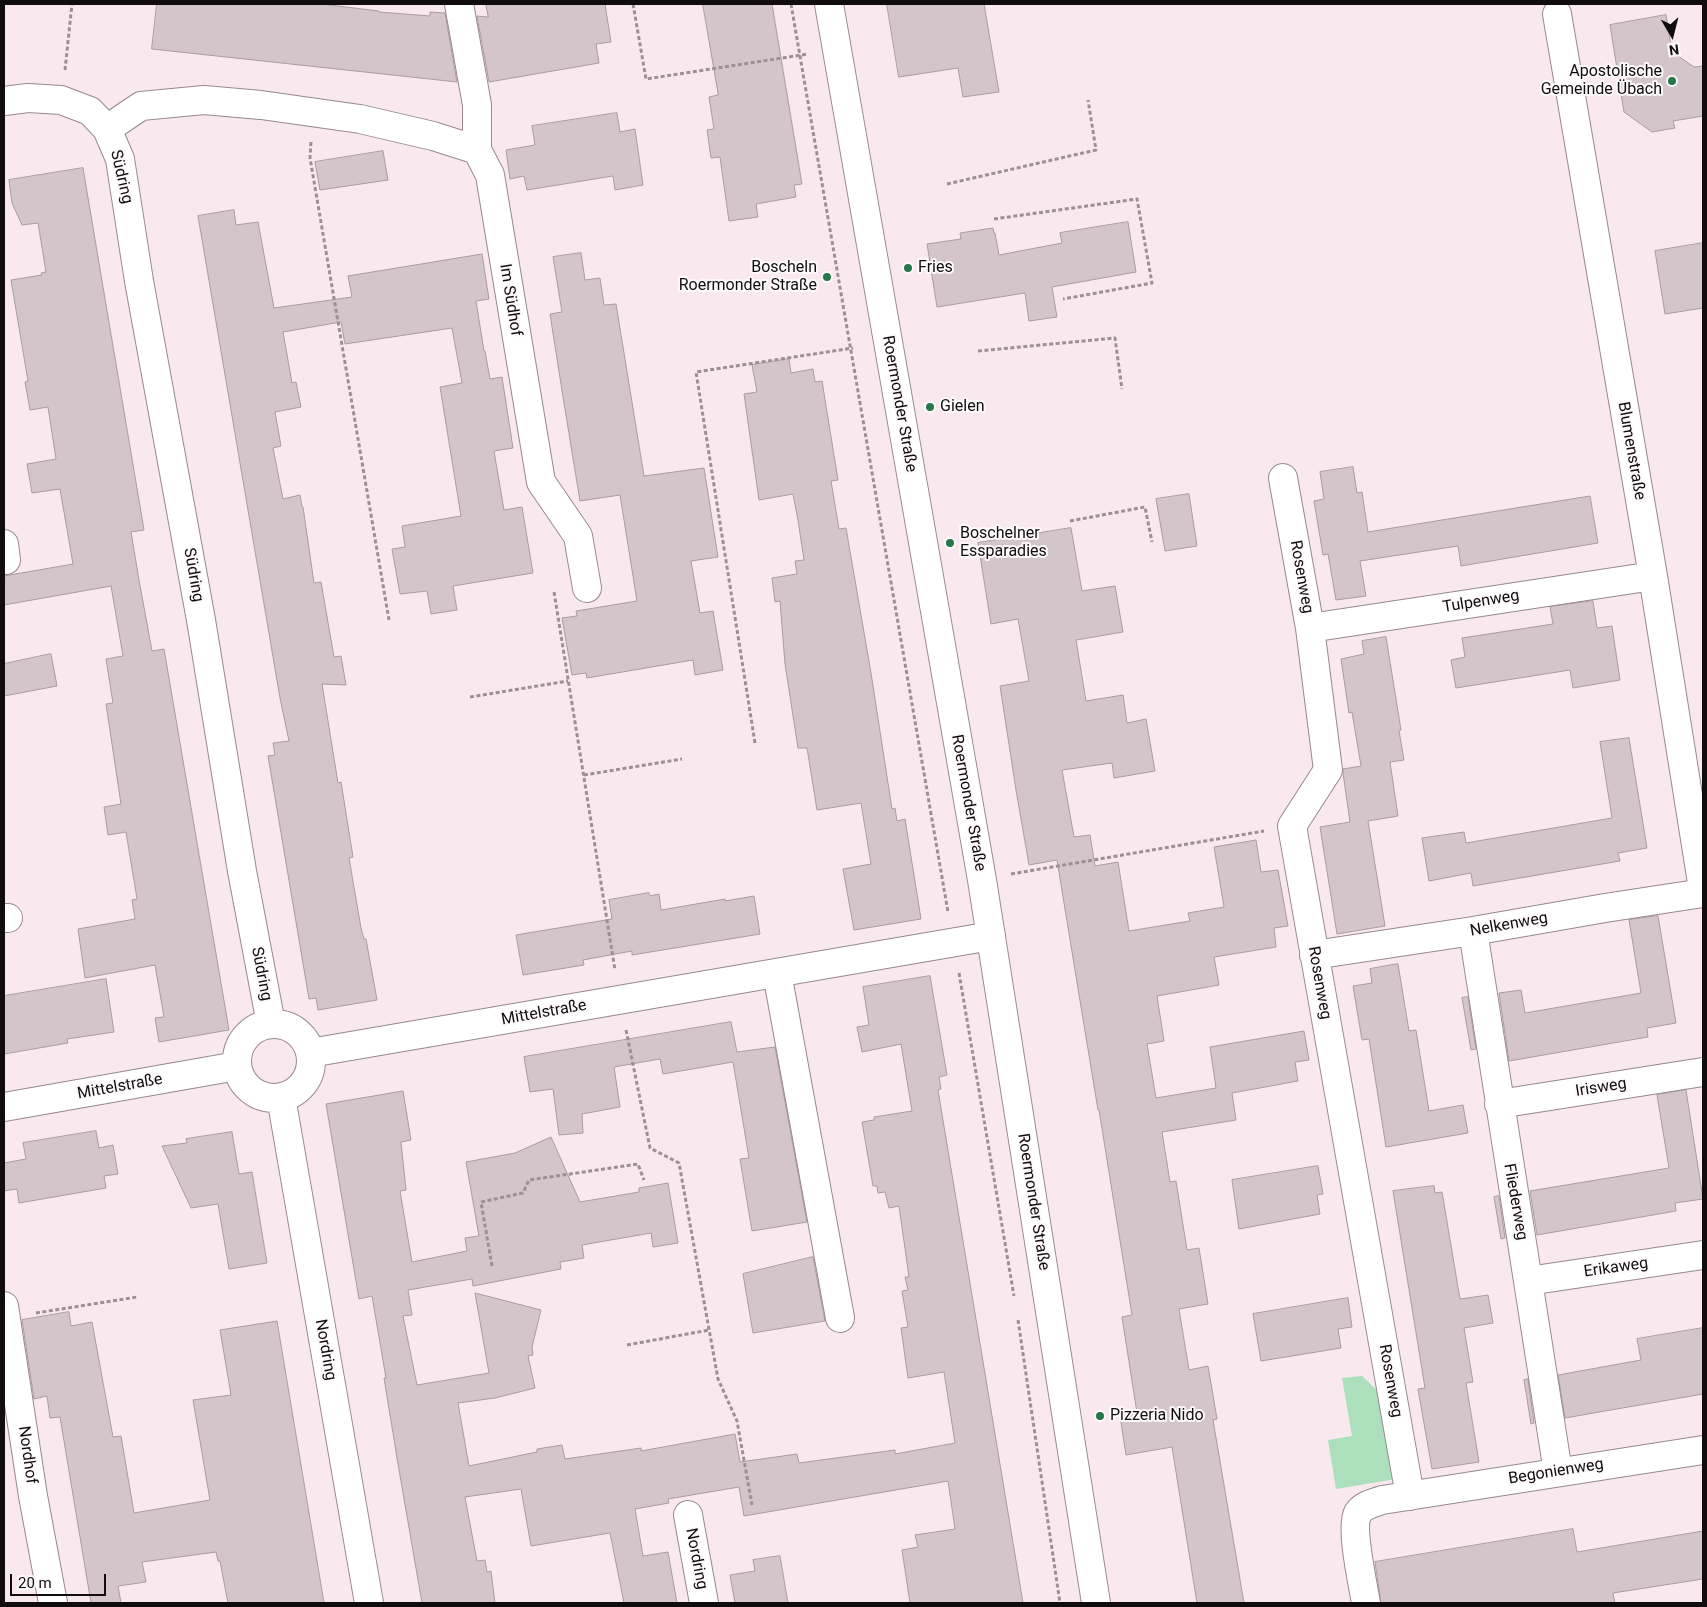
<!DOCTYPE html>
<html>
<head>
<meta charset="utf-8">
<style>
  body { margin:0 }
  #map { position:relative; width:1707px; height:1607px; overflow:hidden; background:#f9e9ee; font-family:Roboto,sans-serif }
  canvas { display:block }
  .frame { position:absolute; inset:0; border:5px solid #110c0d; pointer-events:none }
  .north { position:absolute; left:1647px; top:10px; width:50px; height:50px; -webkit-text-stroke:4px #fefafb; paint-order:stroke; rotate:172deg; font-size:14px; font-weight:700; line-height:20px; text-align:center; color:#110c0d }
  .north::after { content:''; display:block; margin:auto; width:18px; height:22px; background:#110c0d; clip-path:polygon(50% 0,100% 100%,50% 72%,0 100%) }
  .scale { position:absolute; left:10px; top:1574px; width:96px; height:22px; box-sizing:border-box; border:2px solid #110c0d; border-top:0; padding-left:6px; font-size:15px; line-height:18px; white-space:nowrap; color:#110c0d; -webkit-text-stroke:4px #fefafb; paint-order:stroke }
</style>
</head>
<body>
<div id="map">
<canvas width="1707" height="1607"></canvas>
<div class="frame"></div>
<div class="north">N</div>
<div class="scale">20 m</div>
</div>
<script>
const c = document.querySelector('canvas').getContext('2d');
c.lineJoin = 'round';
function fill(path, color) { c.fillStyle = color; c.fill(path, 'evenodd'); }
function stroke(path, color, width, dash) { c.strokeStyle = color; c.lineWidth = width; c.lineCap = dash ? 'butt' : 'round'; c.setLineDash(dash || []); c.stroke(path); }
function drawText(font, color, halo, rows, align = 'center') {
  c.font = font + ' Roboto,sans-serif'; c.lineWidth = 4; c.setLineDash([]); c.textBaseline = 'middle'; c.strokeStyle = halo; c.fillStyle = color; for (const [text, x, y, turn = 0] of rows) {
    c.save(); c.translate(x, y); c.rotate((+turn || 0) * Math.PI / 180); c.textAlign = isNaN(turn) ? turn : align; if (halo) c.strokeText(text, 0, 0); c.fillText(text, 0, 0); c.restore();
  }
}
fill(new Path2D(`
  M 1362,1376 L 1382,1395 L 1396,1479 L 1336,1489 L 1328,1440 L 1352,1436 L 1342,1378 Z`), '#acdfbc');
const building = new Path2D(`
  M 157,4 L 321,4 L 379,11 L 379,12 L 430,16 L 430,12 L 445,13 L 457,82 L 152,49 Z
  M 486,4 L 605,4 L 611,42 L 596,44 L 599,63 L 489,82 L 477,16 L 488,17 Z
  M 703,4 L 772,4 L 802,184 L 794,185 L 796,197 L 756,204 L 758,217 L 729,221 L 720,157 L 711,158 L 707,130 L 714,129 L 709,97 L 718,95 Z
  M 887,4 L 984,4 L 999,92 L 963,97 L 958,68 L 899,77 Z
  M 1666,15 L 1672,52 L 1694,67 L 1703,66 L 1703,116 L 1673,121 L 1675,128 L 1652,132 L 1624,112 L 1610,25 Z
  M 617,113 L 620,132 L 635,129 L 643,185 L 615,190 L 613,176 L 527,190 L 524,176 L 510,179 L 506,150 L 535,145 L 532,126 Z
  M 383,151 L 388,180 L 320,190 L 315,162 Z
  M 83,168 L 144,530 L 131,532 L 139,580 L 152,651 L 164,649 L 229,1030 L 159,1042 L 155,1018 L 164,1017 L 155,965 L 85,978 L 78,929 L 135,919 L 132,900 L 137,899 L 126,832 L 108,835 L 104,807 L 121,804 L 106,704 L 113,703 L 106,659 L 123,656 L 111,586 L 4,605 L 4,576 L 73,564 L 60,489 L 32,493 L 27,464 L 56,459 L 48,407 L 30,410 L 25,382 L 28,381 L 11,280 L 42,275 L 41,273 L 46,272 L 38,223 L 22,225 L 12,203 L 9,180 Z
  M 234,210 L 236,225 L 258,222 L 274,308 L 352,297 L 348,276 L 482,254 L 489,299 L 476,301 L 484,351 L 485,351 L 490,379 L 502,377 L 513,448 L 494,451 L 504,510 L 522,507 L 533,573 L 453,586 L 457,610 L 431,614 L 427,591 L 400,594 L 392,549 L 405,547 L 402,526 L 461,516 L 440,387 L 462,383 L 452,328 L 345,344 L 341,322 L 283,332 L 292,383 L 296,382 L 301,407 L 275,412 L 281,446 L 273,448 L 283,499 L 300,495 L 302,507 L 303,507 L 314,583 L 321,582 L 334,657 L 341,656 L 346,685 L 322,684 L 338,783 L 341,782 L 353,857 L 349,858 L 361,928 L 364,939 L 366,939 L 377,1000 L 318,1010 L 316,998 L 309,999 L 268,756 L 275,755 L 273,743 L 289,741 L 280,698 L 198,216 Z
  M 1128,222 L 1136,272 L 1052,287 L 1057,317 L 1029,321 L 1025,293 L 937,307 L 927,244 L 961,239 L 960,233 L 993,228 L 994,233 L 995,233 L 999,255 L 1062,243 L 1060,233 Z
  M 1703,243 L 1703,308 L 1665,314 L 1655,251 Z
  M 581,253 L 585,280 L 600,278 L 604,305 L 616,304 L 644,476 L 704,468 L 718,557 L 691,561 L 700,613 L 713,611 L 723,670 L 695,675 L 693,660 L 587,678 L 586,673 L 572,675 L 562,618 L 577,616 L 576,611 L 637,601 L 620,495 L 580,501 L 563,397 L 550,314 L 562,312 L 553,257 Z
  M 789,359 L 791,373 L 813,369 L 815,382 L 822,381 L 838,480 L 831,481 L 839,529 L 846,528 L 871,673 L 892,809 L 895,808 L 897,821 L 905,819 L 921,919 L 854,930 L 843,869 L 871,864 L 861,803 L 817,810 L 807,748 L 798,748 L 785,664 L 780,601 L 775,602 L 772,578 L 797,574 L 795,561 L 804,560 L 798,520 L 793,494 L 759,500 L 744,394 L 757,392 L 752,365 Z
  M 1353,467 L 1357,493 L 1362,492 L 1368,532 L 1590,496 L 1598,543 L 1461,566 L 1458,546 L 1360,561 L 1366,596 L 1336,600 L 1328,554 L 1323,555 L 1314,501 L 1324,499 L 1320,472 Z
  M 1189,494 L 1197,546 L 1165,551 L 1156,499 Z
  M 1071,528 L 1082,591 L 1115,586 L 1123,632 L 1076,640 L 1086,701 L 1123,695 L 1127,723 L 1146,719 L 1155,771 L 1114,778 L 1112,763 L 1062,770 L 1074,837 L 1090,835 L 1095,866 L 1118,862 L 1129,931 L 1190,921 L 1188,913 L 1224,907 L 1214,847 L 1256,840 L 1261,872 L 1278,870 L 1288,926 L 1274,928 L 1276,947 L 1214,957 L 1219,985 L 1157,996 L 1164,1041 L 1147,1044 L 1156,1098 L 1216,1088 L 1210,1047 L 1304,1031 L 1309,1060 L 1295,1062 L 1298,1081 L 1232,1093 L 1236,1120 L 1162,1132 L 1170,1182 L 1176,1181 L 1187,1250 L 1199,1248 L 1208,1304 L 1179,1309 L 1189,1370 L 1208,1366 L 1217,1419 L 1213,1420 L 1244,1603 L 1197,1603 L 1172,1447 L 1126,1455 L 1120,1416 L 1137,1413 L 1122,1317 L 1132,1315 L 1099,1110 L 1098,1110 L 1084,1025 L 1057,860 L 1029,865 L 1016,790 L 1000,686 L 1029,681 L 1018,619 L 991,624 L 978,543 Z
  M 1593,601 L 1597,628 L 1612,626 L 1620,680 L 1573,688 L 1570,670 L 1456,688 L 1451,660 L 1465,657 L 1462,638 L 1553,624 L 1550,607 Z
  M 1386,637 L 1401,730 L 1399,731 L 1404,760 L 1390,762 L 1398,816 L 1368,821 L 1385,926 L 1337,934 L 1320,827 L 1350,822 L 1343,773 L 1343,769 L 1361,766 L 1352,712 L 1349,713 L 1341,659 L 1364,654 L 1362,641 Z
  M 51,654 L 57,686 L 4,696 L 4,664 Z
  M 1629,738 L 1647,848 L 1618,853 L 1620,861 L 1473,886 L 1471,873 L 1429,881 L 1422,838 L 1464,832 L 1466,843 L 1612,818 L 1600,742 Z
  M 649,893 L 650,896 L 659,894 L 661,910 L 725,899 L 725,901 L 754,896 L 760,934 L 632,955 L 632,951 L 583,960 L 584,965 L 523,975 L 516,935 L 612,919 L 609,900 Z
  M 1658,916 L 1676,1023 L 1647,1028 L 1648,1037 L 1509,1061 L 1499,993 L 1521,990 L 1525,1013 L 1641,993 L 1629,920 Z
  M 1398,964 L 1409,1031 L 1416,1030 L 1429,1111 L 1463,1105 L 1468,1133 L 1386,1147 L 1369,1039 L 1362,1040 L 1353,986 L 1372,983 L 1370,969 Z
  M 930,976 L 947,1075 L 939,1077 L 941,1089 L 938,1090 L 1023,1603 L 910,1603 L 902,1550 L 918,1547 L 915,1535 L 955,1529 L 948,1481 L 744,1516 L 739,1487 L 668,1499 L 669,1503 L 635,1509 L 643,1556 L 668,1552 L 677,1603 L 624,1603 L 610,1533 L 531,1546 L 521,1489 L 465,1497 L 477,1561 L 485,1560 L 487,1572 L 491,1571 L 495,1603 L 422,1603 L 398,1464 L 384,1378 L 386,1378 L 372,1296 L 359,1299 L 326,1104 L 403,1091 L 411,1140 L 401,1142 L 406,1190 L 400,1191 L 412,1262 L 467,1251 L 465,1238 L 479,1236 L 466,1162 L 515,1153 L 551,1137 L 580,1202 L 639,1192 L 639,1188 L 668,1183 L 678,1243 L 653,1247 L 651,1233 L 582,1245 L 584,1258 L 560,1262 L 561,1269 L 473,1286 L 472,1279 L 408,1290 L 412,1315 L 403,1316 L 417,1385 L 489,1373 L 475,1293 L 541,1310 L 532,1347 L 533,1355 L 528,1356 L 535,1388 L 495,1398 L 458,1403 L 469,1466 L 537,1452 L 537,1449 L 562,1445 L 565,1459 L 641,1448 L 641,1451 L 735,1434 L 740,1462 L 797,1454 L 799,1463 L 895,1450 L 895,1454 L 955,1443 L 944,1372 L 908,1378 L 901,1328 L 908,1327 L 902,1291 L 908,1290 L 905,1277 L 909,1277 L 899,1206 L 889,1208 L 885,1192 L 878,1193 L 877,1186 L 873,1186 L 862,1122 L 874,1120 L 874,1117 L 912,1111 L 901,1044 L 862,1052 L 857,1027 L 869,1025 L 863,987 Z
  M 106,979 L 114,1032 L 67,1039 L 68,1043 L 4,1054 L 4,996 Z
  M 1468,997 L 1476,1049 L 1471,1050 L 1462,998 Z
  M 731,1022 L 737,1052 L 775,1047 L 807,1222 L 752,1231 L 740,1159 L 749,1158 L 733,1062 L 663,1074 L 660,1059 L 614,1067 L 620,1107 L 582,1114 L 583,1133 L 559,1135 L 553,1089 L 530,1092 L 524,1057 Z
  M 1686,1090 L 1703,1199 L 1675,1203 L 1676,1211 L 1537,1235 L 1530,1191 L 1669,1168 L 1657,1095 Z
  M 96,1131 L 99,1148 L 113,1145 L 118,1174 L 104,1176 L 106,1188 L 19,1203 L 17,1189 L 4,1191 L 4,1163 L 26,1159 L 23,1143 Z
  M 232,1132 L 239,1174 L 252,1172 L 267,1263 L 229,1269 L 218,1204 L 191,1208 L 162,1146 L 187,1143 L 186,1139 Z
  M 1318,1166 L 1323,1194 L 1317,1195 L 1320,1214 L 1239,1229 L 1232,1180 Z
  M 1434,1186 L 1435,1193 L 1442,1192 L 1460,1299 L 1488,1295 L 1493,1323 L 1464,1328 L 1473,1382 L 1466,1383 L 1479,1462 L 1432,1469 L 1418,1389 L 1425,1388 L 1393,1191 Z
  M 1499,1196 L 1505,1238 L 1501,1239 L 1494,1197 Z
  M 813,1257 L 825,1321 L 753,1333 L 743,1274 Z
  M 1348,1298 L 1352,1327 L 1338,1329 L 1341,1348 L 1261,1361 L 1253,1314 Z
  M 69,1312 L 71,1326 L 92,1322 L 113,1437 L 121,1436 L 134,1513 L 210,1500 L 193,1400 L 231,1395 L 220,1330 L 277,1321 L 324,1603 L 228,1603 L 220,1561 L 218,1561 L 216,1552 L 142,1562 L 146,1582 L 118,1586 L 121,1603 L 91,1603 L 60,1417 L 50,1418 L 47,1396 L 34,1399 L 22,1320 Z
  M 1703,1328 L 1703,1394 L 1565,1418 L 1558,1375 L 1641,1360 L 1637,1339 Z
  M 1528,1379 L 1534,1423 L 1531,1424 L 1524,1380 Z
  M 1573,1529 L 1577,1552 L 1703,1531 L 1703,1579 L 1613,1593 L 1615,1603 L 1381,1603 L 1375,1562 Z
  M 780,1556 L 788,1603 L 735,1603 L 730,1575 L 755,1571 L 753,1560 Z`);
fill(building, '#d4c5ca');
stroke(building, '#a99b9f', 1);
const minor = new Path2D(`
  M 459,4 L 477,105 L 477,150 L 490,175 L 541,482 L 578,536 L 587,588
  M 1557,14 L 1653,576 L 1703,889
  M 4,101 L 28,98 L 61,100 L 90,111 L 107,129 L 120,159 L 139,281 L 201,620 L 242,871 L 271,1024
  M 107,129 L 141,106 L 204,100 L 261,105 L 360,119 L 433,136 L 477,150
  M 1283,478 L 1310,628 L 1328,770 L 1292,826 L 1410,1496
  M 4,544 L 6,560 L 4,560
  M 1310,628 L 1653,576
  M 4,918 L 8,918
  M 1473,931 L 1558,1472
  M 1314,955 L 1473,931 L 1605,908 L 1703,893
  M 777,973 L 840,1318
  M237 1061a37 37 0 1 1 74 0a37 37 0 1 1-74 0Z
  M 310,1053 L 991,936
  M 281,1097 L 369,1603
  M 1499,1104 L 1703,1072
  M 4,1107 L 237,1066
  M 1528,1281 L 1703,1255
  M 4,1306 L 33,1496 L 53,1603
  M 688,1515 L 704,1603
  M 1366,1603 C 1363,1585 1350,1527 1358,1513 C 1363,1505 1374,1503 1382,1500 L 1703,1450`);
const major = new Path2D(`
  M 829,4 L 982,880 L 1096,1603`);
stroke(minor, '#97898d', 30);
stroke(major, '#97898d', 30);
stroke(new Path2D(`
  M 633,4 L 646,79 L 808,54
  M 791,4 L 948,912
  M 65,70 L 72,4
  M 311,142 L 310,158 L 389,620
  M 947,184 L 1096,150 L 1088,100
  M 994,219 L 1137,199 L 1152,283 L 1063,299
  M 978,351 L 1115,338 L 1122,389
  M 1070,521 L 1145,507 L 1152,542
  M 554,592 L 615,970
  M 470,697 L 568,681
  M 755,743 L 696,372 L 853,348
  M 584,775 L 682,759
  M 1011,874 L 1264,831
  M 959,973 L 1014,1296
  M 626,1030 L 650,1148 L 679,1163 L 718,1379 L 737,1421 L 752,1505
  M 492,1266 L 481,1202 L 523,1193 L 529,1180 L 638,1164 L 644,1180
  M 36,1313 L 137,1297
  M 1018,1320 L 1060,1603
  M 627,1345 L 709,1330`), '#9b9093', 3, [4, 2.5]);
stroke(minor, '#fff', 28);
stroke(major, '#fff', 28);
for (const [x, y, r, color] of [
  [1672,81,5,"#257749"],
  [908,268,5,"#257749"],
  [827,277,5,"#257749"],
  [930,407,5,"#257749"],
  [950,543,5,"#257749"],
  [1100,1416,5,"#257749"]
]) { const dot = new Path2D(); dot.arc(x, y, r, 0, 2 * Math.PI); c.fillStyle = color; c.fill(dot); stroke(dot, '#fefafb', 2); }
drawText('16px', '#110c0d', '#fefafb', [
  ["Apostolische",1662,72,"right"],
  ["Gemeinde Übach",1662,90,"right"],
  ["Boscheln",817,268,"right"],
  ["Roermonder Straße",817,286,"right"],
  ["Fries",918,268],
  ["Gielen",940,407],
  ["Boschelner",960,534],
  ["Essparadies",960,552],
  ["Pizzeria Nido",1110,1416]
], 'left');
drawText('16px', '#110c0d', '#fefafb', [
  ["Südring",121,177,77],
  ["Im Südhof",510,300,81],
  ["Roermonder Straße",899,404,80],
  ["Blumenstraße",1631,451,80],
  ["Südring",193,575,80],
  ["Rosenweg",1301,577,80],
  ["Tulpenweg",1481,602,-9],
  ["Roermonder Straße",968,803,80],
  ["Nelkenweg",1509,925,-10],
  ["Südring",261,974,79],
  ["Rosenweg",1319,983,80],
  ["Mittelstraße",544,1013,-10],
  ["Mittelstraße",120,1087,-10],
  ["Irisweg",1601,1088,-9],
  ["Roermonder Straße",1033,1202,81],
  ["Fliederweg",1515,1202,80],
  ["Erikaweg",1616,1268,-8],
  ["Nordring",325,1350,80],
  ["Rosenweg",1390,1381,80],
  ["Nordhof",27,1455,82],
  ["Begonienweg",1556,1472,-9],
  ["Nordring",696,1559,79]
]);
</script>
</body>
</html>
